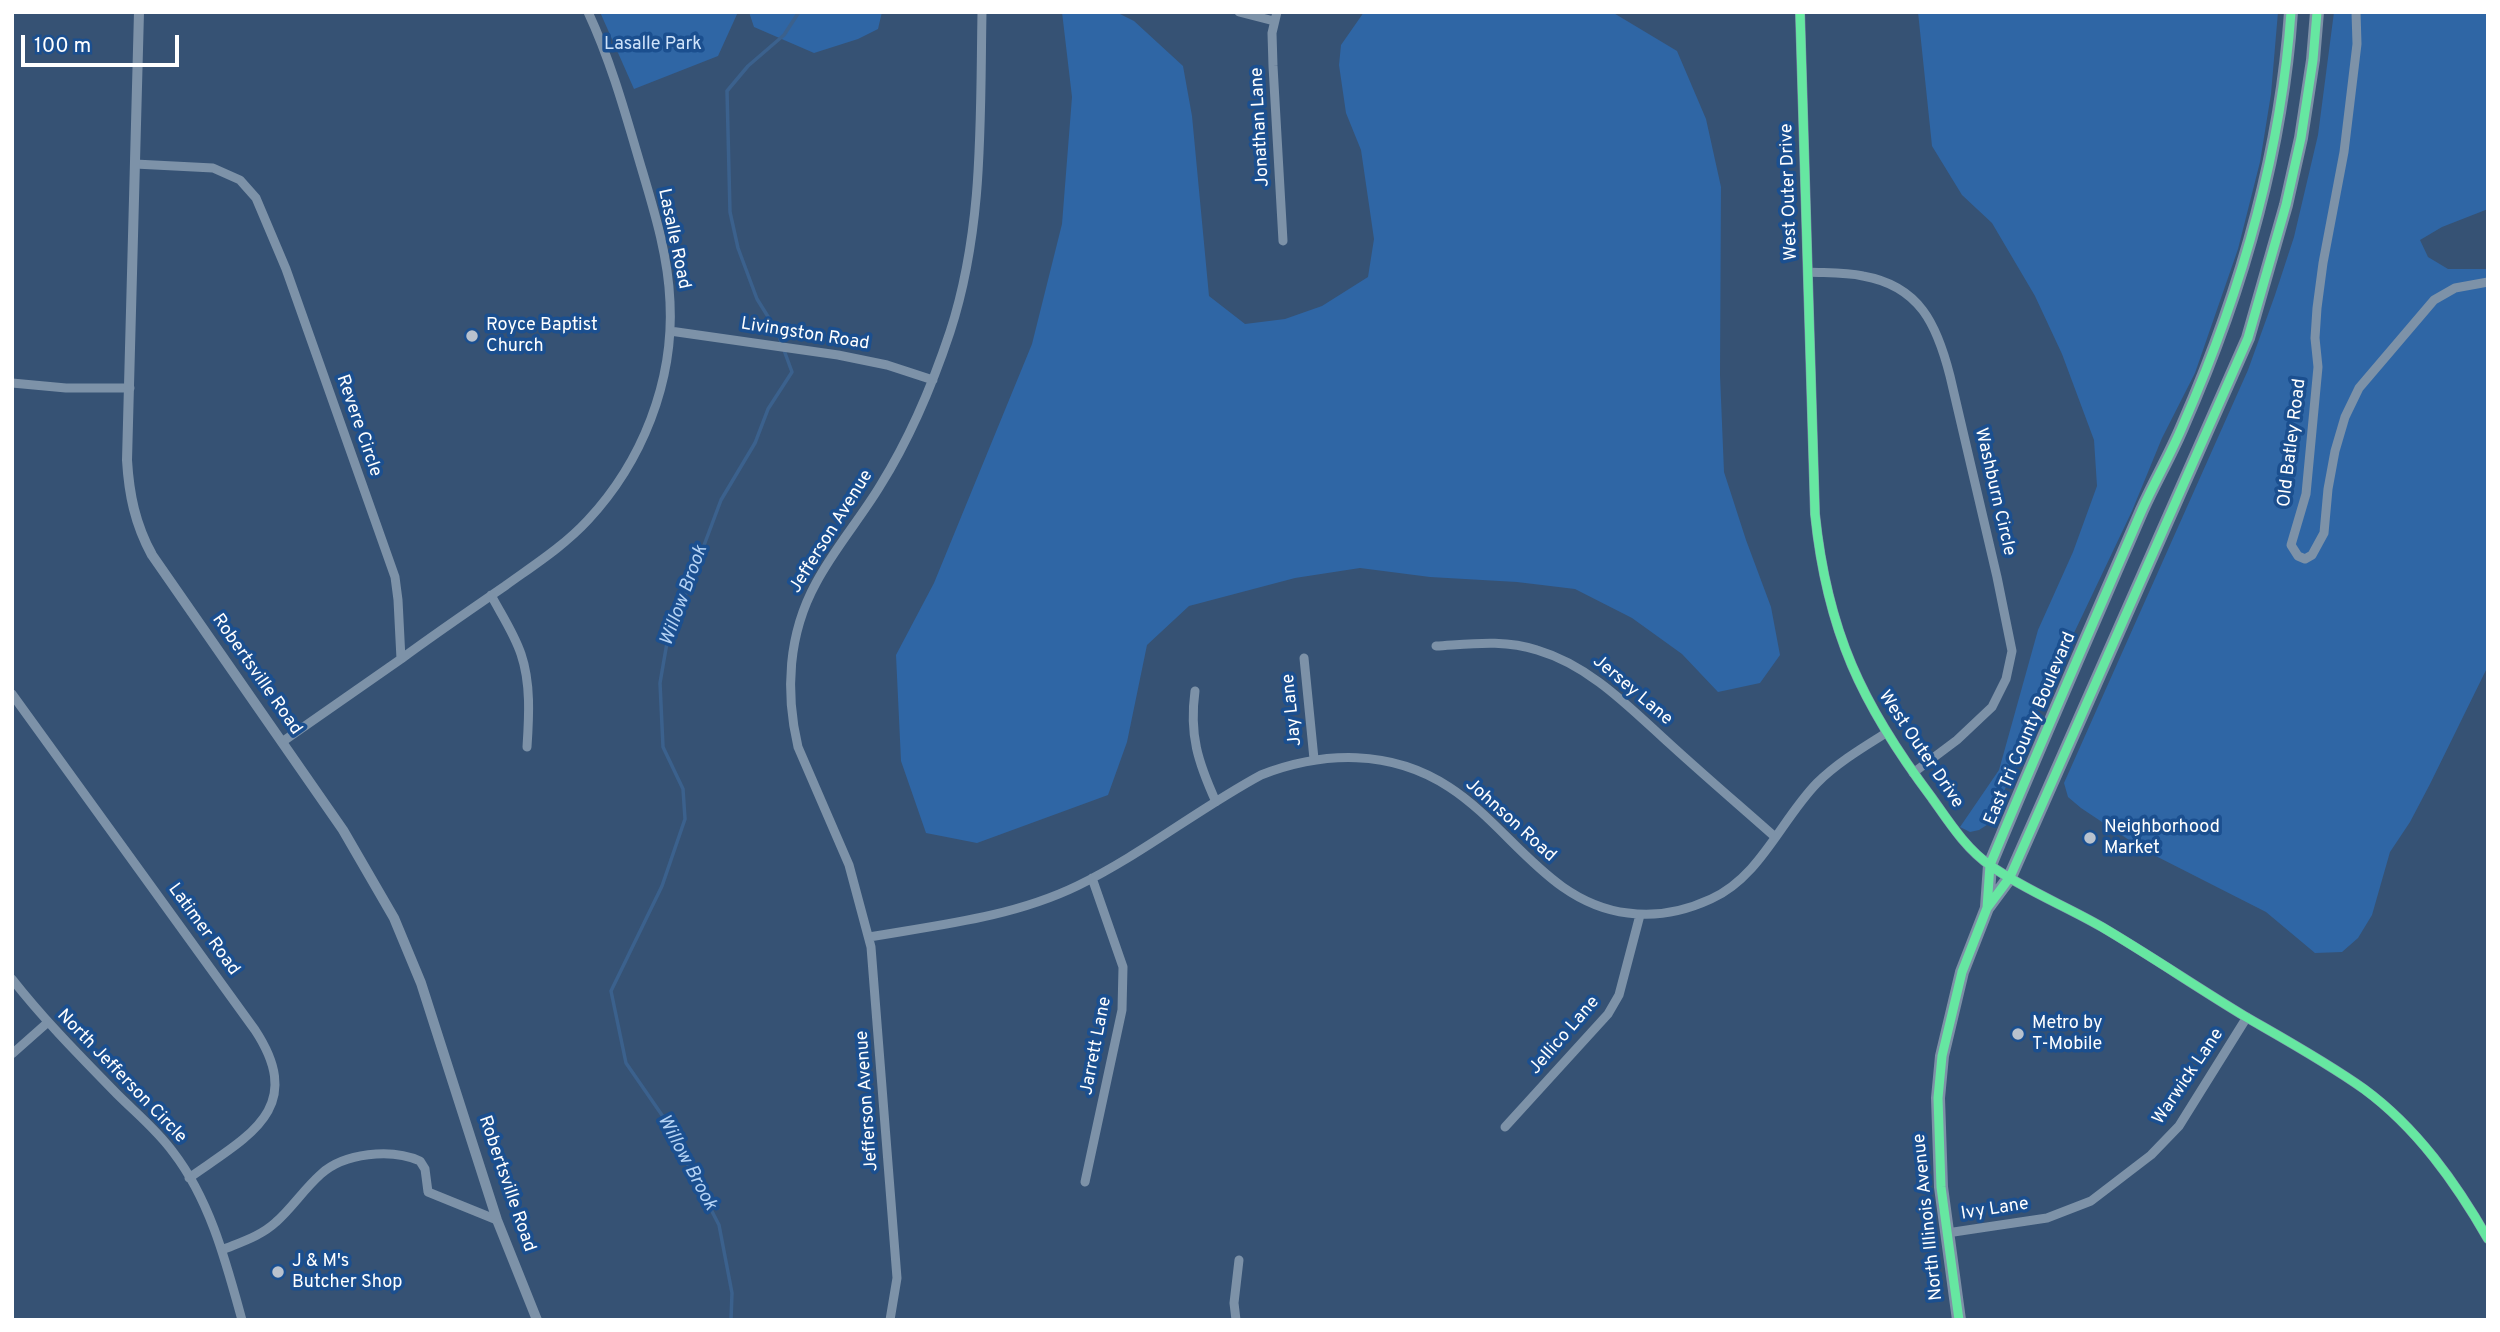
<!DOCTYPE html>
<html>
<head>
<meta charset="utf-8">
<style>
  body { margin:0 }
  #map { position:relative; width:2500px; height:1332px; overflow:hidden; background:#365274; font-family:Overpass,sans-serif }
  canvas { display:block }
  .frame { position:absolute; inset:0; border:14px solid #fff; pointer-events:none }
  .scale { position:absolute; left:21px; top:35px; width:158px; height:32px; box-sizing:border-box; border:4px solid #fff; border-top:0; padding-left:9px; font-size:21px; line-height:24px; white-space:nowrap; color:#fff; -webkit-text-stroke:5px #1b4f8f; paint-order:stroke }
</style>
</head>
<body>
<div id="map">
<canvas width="2500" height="1332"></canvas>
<div class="frame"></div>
<div class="scale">100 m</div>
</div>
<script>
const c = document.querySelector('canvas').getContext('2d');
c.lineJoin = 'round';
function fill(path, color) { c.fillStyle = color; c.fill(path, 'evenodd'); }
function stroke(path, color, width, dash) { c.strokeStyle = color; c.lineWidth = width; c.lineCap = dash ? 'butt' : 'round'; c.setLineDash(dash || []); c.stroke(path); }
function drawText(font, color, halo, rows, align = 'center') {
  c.font = font + ' Overpass,sans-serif'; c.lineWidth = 7; c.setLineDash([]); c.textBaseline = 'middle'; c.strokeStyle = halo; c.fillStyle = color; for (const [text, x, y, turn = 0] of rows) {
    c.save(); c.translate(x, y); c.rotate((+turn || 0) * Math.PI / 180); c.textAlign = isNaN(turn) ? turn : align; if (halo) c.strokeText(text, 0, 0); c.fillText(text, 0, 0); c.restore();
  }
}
fill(new Path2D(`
  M 600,12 L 738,12 L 718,56 L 634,89 Z
  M 749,12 L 882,12 L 878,29 L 858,39 L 814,53 L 754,27 Z
  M 1062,12 L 1116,12 L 1134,21 L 1183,66 L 1192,116 L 1209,296 L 1245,324 L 1285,319 L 1322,306 L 1368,277 L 1374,239 L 1361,150 L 1346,113 L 1339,65 L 1341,45 L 1364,12 L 1612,12 L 1677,51 L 1706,119 L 1721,187 L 1720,375 L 1724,472 L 1746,540 L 1771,607 L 1780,655 L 1760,683 L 1718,692 L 1682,654 L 1632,618 L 1575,589 L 1517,582 L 1430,577 L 1360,568 L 1295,578 L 1189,606 L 1147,645 L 1127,742 L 1108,795 L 977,843 L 926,833 L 901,761 L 896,655 L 934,583 L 1032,344 L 1062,224 L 1072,97 Z
  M 1918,12 L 2278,12 L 2271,94 L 2260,162 L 2238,249 L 2195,373 L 2162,438 L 2132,511 L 2025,736 L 1993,821 L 1979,830 L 1970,832 L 1960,827 L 1999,770 L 2038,630 L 2073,552 L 2097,486 L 2094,440 L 2062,354 L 2035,296 L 1992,223 L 1962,195 L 1932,146 Z
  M 2334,12 L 2488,12 L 2488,209 L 2442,227 L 2420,240 L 2428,257 L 2448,269 L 2488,269 L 2488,666 L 2430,784 L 2410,822 L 2390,852 L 2372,915 L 2358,938 L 2342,952 L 2315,953 L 2266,912 L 2144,850 L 2081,808 L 2068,797 L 2064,783 L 2248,370 L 2275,295 L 2294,237 L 2318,135 Z`), '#2f66a5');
stroke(new Path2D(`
  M 731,1320 L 732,1293 L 719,1225 L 664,1118 L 626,1063 L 611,991 L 662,886 L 685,819 L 683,789 L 663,747 L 660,683 L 668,637 L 682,604 L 721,500 L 755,443 L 768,409 L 792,372 L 777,331 L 757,299 L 738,248 L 730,212 L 727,91 L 748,66 L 784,35 L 799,12`), '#3b618d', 3.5);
stroke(new Path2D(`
  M 1239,12 L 1274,21
  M 1277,12 L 1272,33 L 1273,66 L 1283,241
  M 2356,12 L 2357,44 L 2344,152 L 2323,263 L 2317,308 L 2315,338 L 2318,367 L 2306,494 L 2291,545 L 2298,556 L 2305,559 L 2312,555 L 2324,533 L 2328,489 L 2335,451 L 2345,417 L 2359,388 L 2434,300 L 2455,288 L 2488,282
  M 135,164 L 213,168 L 240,180 L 256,198 L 286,269 L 395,577 L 398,600 L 401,659 L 282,742
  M 1808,272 C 1826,273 1845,272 1863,276 C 1920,286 1937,325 1950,376 L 1997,577 L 2012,651 L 2006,679 L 1992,707 L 1957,740 L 1913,773
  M 670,331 L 838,355 L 887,365 L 933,380
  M 12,383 L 66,388 L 130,388
  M 491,595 C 501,614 514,633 521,654 C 531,683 529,717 527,747
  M 1436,646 C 1470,644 1504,639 1537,650 C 1591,666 1630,708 1671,745 C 1705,776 1740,806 1775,837
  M 1304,658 L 1314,759
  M 401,659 C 435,634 470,610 505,586 C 534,565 564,546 588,520 C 642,462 674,382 670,302 C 668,251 651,201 637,153 C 623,105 609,57 588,12
  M 1195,691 C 1189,735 1198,762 1216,802
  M 12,694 L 255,1030 C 307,1109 248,1136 189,1178
  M 869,937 C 939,925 1013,917 1077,886 C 1141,855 1198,809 1261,775 C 1323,751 1391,749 1449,787 C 1511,827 1549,904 1628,913 C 1656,917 1685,911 1711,899 C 1760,877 1781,820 1817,783 C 1837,763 1862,748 1886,733
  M 12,979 C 45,1021 80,1056 117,1094 C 136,1113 157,1130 173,1152 C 210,1200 226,1262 242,1320
  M 12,1054 L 47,1023
  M 1505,1127 L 1608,1014 L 1619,995 L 1640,915
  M 1085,1182 L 1122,1010 L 1123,967 L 1092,878
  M 1947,1233 L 2047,1218 L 2091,1201 L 2151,1155 L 2179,1126 L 2247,1017
  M 222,1250 C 241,1242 261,1236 276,1222 C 292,1208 304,1189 321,1174 C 344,1153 391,1148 420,1161 L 425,1169 L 428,1192 L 497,1220
  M 890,1320 L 897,1278 L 871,947 L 849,865 L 798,747 C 785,692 788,634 816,583 C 834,549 860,519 880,486 C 910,438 932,386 950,332 C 984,228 980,120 982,12
  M 1236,1320 L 1234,1303 L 1239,1260`), '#7d92a8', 9);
stroke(new Path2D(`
  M 139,12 L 127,460 C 129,494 135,524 152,555 L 343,830 L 394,918 L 421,983 L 497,1220 L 537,1320
  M 1800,12 L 1815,514 C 1827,631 1862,705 1932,798 C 1949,822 1966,849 1991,866 C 2025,890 2066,906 2102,927 C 2151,956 2198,988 2246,1017 C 2286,1040 2326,1062 2364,1089 C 2417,1128 2456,1183 2488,1239`), '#7d92a8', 10);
stroke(new Path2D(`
  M 1987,907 L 1990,865 C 2039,746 2091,628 2142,510 C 2155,481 2171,454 2183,425 C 2241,293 2281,155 2291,12
  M 1959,1320 L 1941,1187 L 1938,1098 L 1942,1056 L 1962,972 L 1987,908 L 2010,877 L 2248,338 L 2286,205 L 2301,138 L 2313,60 L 2317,12`), '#7e90a7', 14);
stroke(new Path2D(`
  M 1800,12 L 1815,514 C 1827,631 1862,705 1932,798 C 1949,822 1966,849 1991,866 C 2025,890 2066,906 2102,927 C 2151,956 2198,988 2246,1017 C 2286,1040 2326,1062 2364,1089 C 2417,1128 2456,1183 2488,1239
  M 1987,908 L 1990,865 C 2039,746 2091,628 2142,510 C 2155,481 2171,454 2183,425 C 2241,293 2281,155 2291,12
  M 1959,1320 L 1941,1187 L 1938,1098 L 1942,1056 L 1962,972 L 1987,908 L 2010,877 L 2248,338 L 2286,205 L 2301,138 L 2313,60 L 2317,12`), '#66e7a1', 9);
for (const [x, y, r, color] of [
  [472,336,7,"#b9c2ce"],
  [2090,838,7,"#b9c2ce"],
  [2018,1034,7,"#b9c2ce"],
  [278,1272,7,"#b9c2ce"]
]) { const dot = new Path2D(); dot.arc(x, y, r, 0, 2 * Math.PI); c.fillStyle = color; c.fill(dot); stroke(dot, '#1b4f8f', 2.5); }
drawText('18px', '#cfe3fa', '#1b4f8f', [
  ["Lasalle Park",653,45]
]);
drawText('18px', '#fff', '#1b4f8f', [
  ["Jonathan Lane",1261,127,-93],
  ["West Outer Drive",1790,192,-92],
  ["Lasalle Road",673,239,78],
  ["Livingston Road",805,335,9],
  ["Revere Circle",358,426,71],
  ["Old Batley Road",2293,443,-83],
  ["Washburn Circle",1994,492,77],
  ["Jefferson Avenue",832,532,-58],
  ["Robertsville Road",256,675,55],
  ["Jersey Lane",1632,691,40],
  ["Jay Lane",1293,710,-96],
  ["East Tri County Boulevard",2031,729,-67],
  ["West Outer Drive",1920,750,56],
  ["Johnson Road",1510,821,42],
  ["Latimer Road",203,930,54],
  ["Jellico Lane",1565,1036,-49],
  ["Jarrett Lane",1097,1046,-79],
  ["North Jefferson Circle",121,1077,46],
  ["Warwick Lane",2189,1077,-56],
  ["Jefferson Avenue",868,1101,-94],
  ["Robertsville Road",506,1184,71],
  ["Ivy Lane",1995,1210,-9],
  ["North Illinois Avenue",1929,1217,-96]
]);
drawText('18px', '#fff', '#1b4f8f', [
  ["Royce Baptist",486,326],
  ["Church",486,347],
  ["Neighborhood",2104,828],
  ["Market",2104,849],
  ["Metro by",2032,1024],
  ["T-Mobile",2032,1045],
  ["J & M's",292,1262],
  ["Butcher Shop",292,1283]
], 'left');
drawText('italic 19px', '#b5d3f5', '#1b4f8f', [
  ["Willow Brook",685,596,-70],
  ["Willow Brook",686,1163,62]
]);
</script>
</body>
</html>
